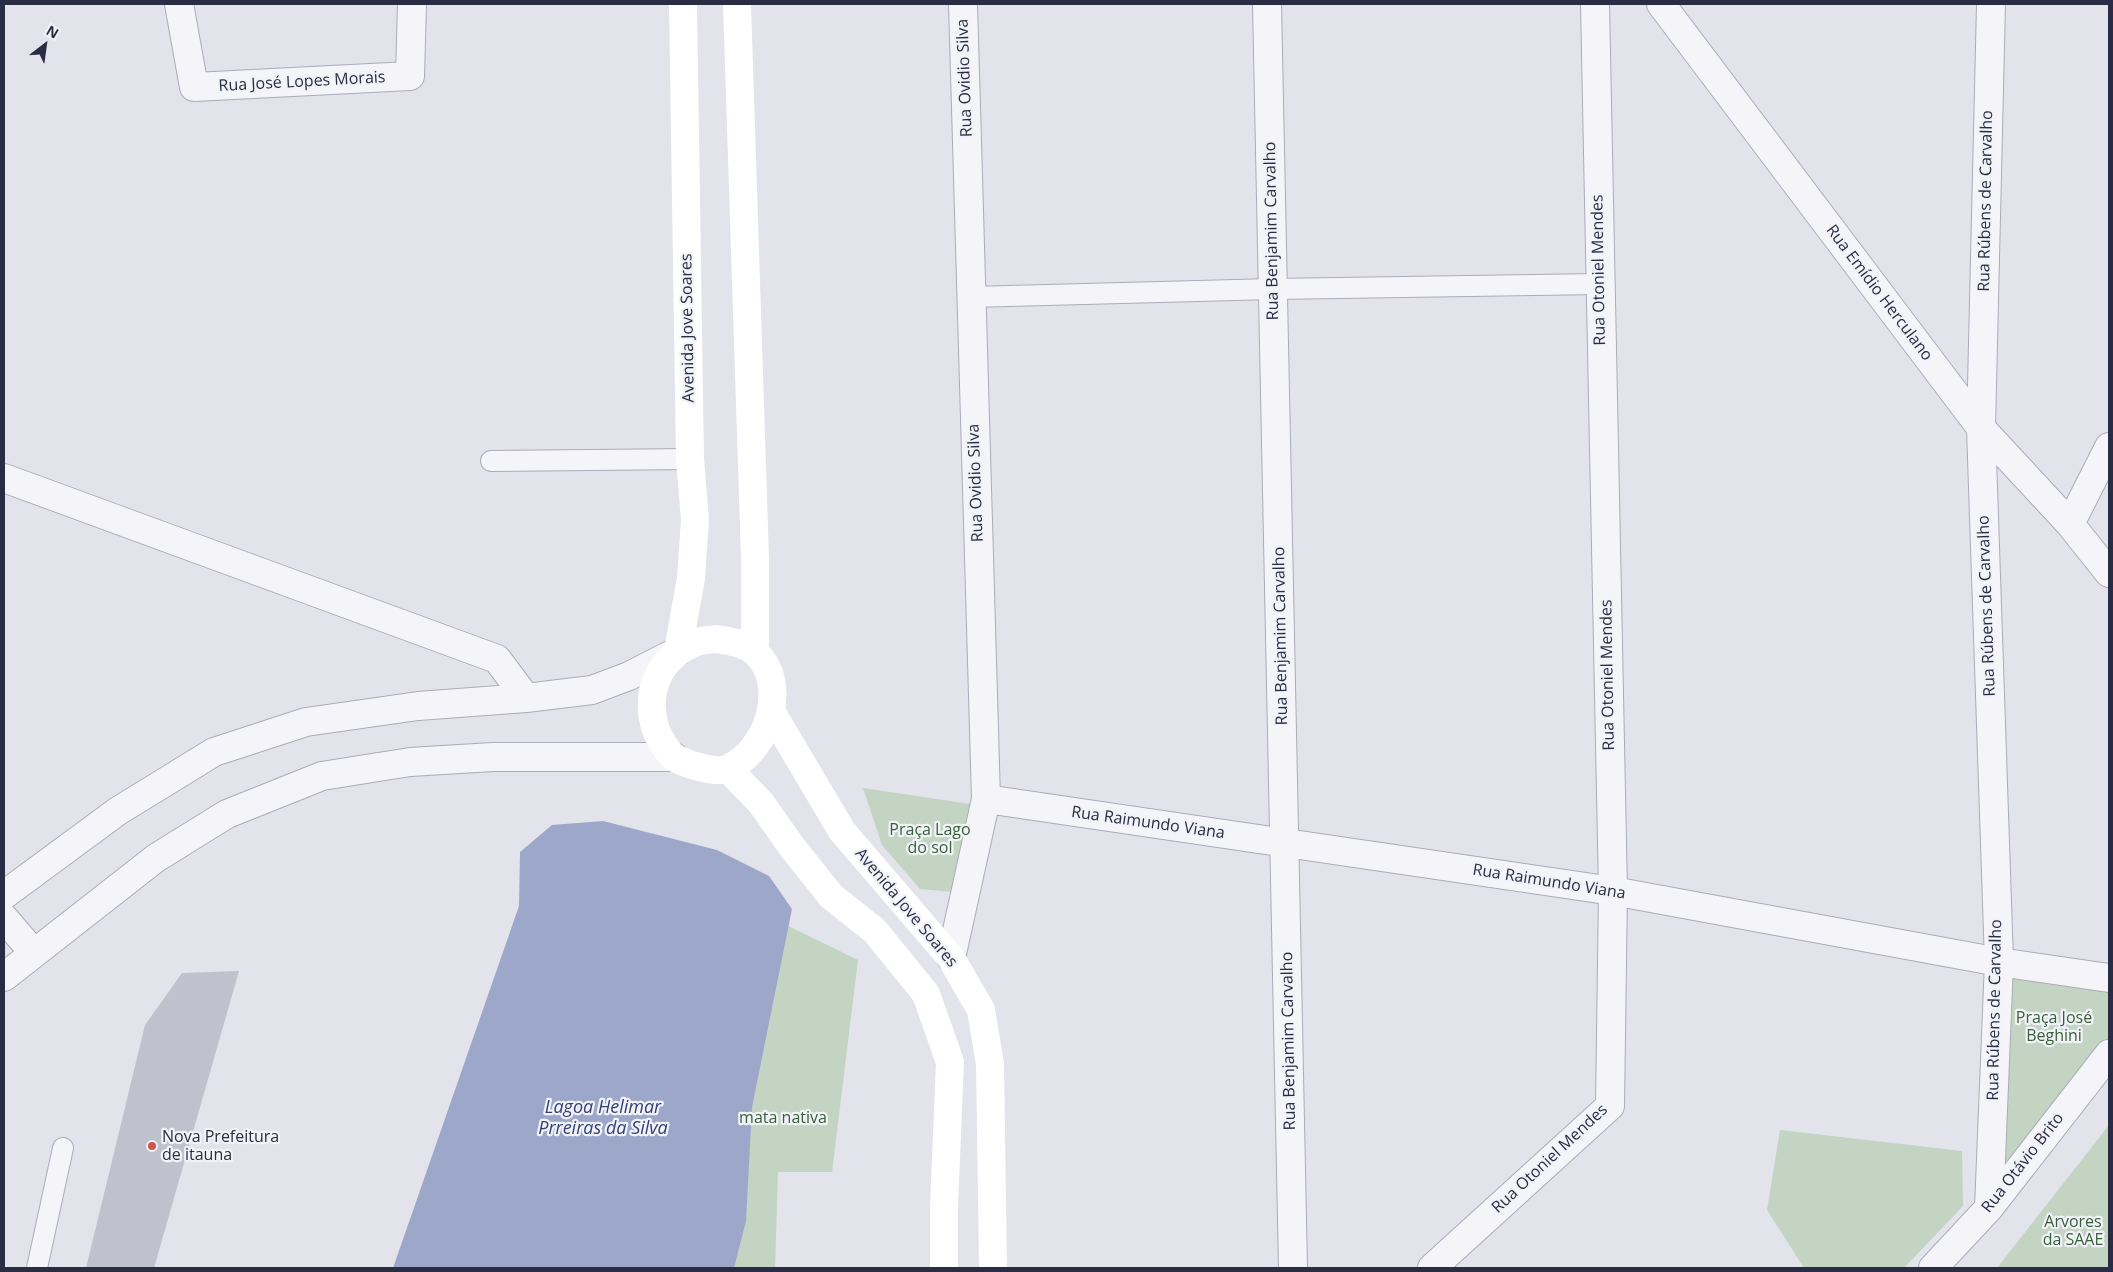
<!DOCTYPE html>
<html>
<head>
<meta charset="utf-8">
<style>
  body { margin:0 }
  #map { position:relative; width:2113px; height:1272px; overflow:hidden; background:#e2e3eb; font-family:"Open Sans",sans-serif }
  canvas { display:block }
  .frame { position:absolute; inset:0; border:5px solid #2a2c43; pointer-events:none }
  .north { position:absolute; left:20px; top:20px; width:50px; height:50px; -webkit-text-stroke:4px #f2f3f8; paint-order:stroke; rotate:30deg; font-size:14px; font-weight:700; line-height:20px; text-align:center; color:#2a2c43 }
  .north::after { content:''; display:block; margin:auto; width:18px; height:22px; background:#2a2c43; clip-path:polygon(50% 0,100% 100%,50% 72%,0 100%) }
</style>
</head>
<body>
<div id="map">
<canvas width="2113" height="1272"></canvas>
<div class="frame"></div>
<div class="north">N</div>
</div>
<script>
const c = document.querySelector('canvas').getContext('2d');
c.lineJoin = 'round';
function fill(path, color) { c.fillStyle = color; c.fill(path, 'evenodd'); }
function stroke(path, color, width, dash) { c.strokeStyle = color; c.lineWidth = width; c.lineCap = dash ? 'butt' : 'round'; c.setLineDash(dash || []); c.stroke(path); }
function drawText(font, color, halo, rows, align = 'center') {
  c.font = font + ' "Open Sans",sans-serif'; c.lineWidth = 4.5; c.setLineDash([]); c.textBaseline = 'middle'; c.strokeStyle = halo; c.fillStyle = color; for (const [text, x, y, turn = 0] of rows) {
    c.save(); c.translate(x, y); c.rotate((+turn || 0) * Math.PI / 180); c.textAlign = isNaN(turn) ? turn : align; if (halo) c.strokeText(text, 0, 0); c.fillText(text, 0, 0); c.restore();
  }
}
fill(new Path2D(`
  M 863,788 L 977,805 L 963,893 L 920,889 L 882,845 Z
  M 778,921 L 858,960 L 832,1172 L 778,1172 L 775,1268 L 684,1268 Z
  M 2006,970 L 2109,985 L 2109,1039 L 1998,1182 Z
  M 2109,1125 L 2109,1268 L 1997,1268 Z
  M 1780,1130 L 1962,1151 L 1963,1206 L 1904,1268 L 1804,1268 L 1767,1210 Z`), '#c3d4c3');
fill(new Path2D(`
  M 603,821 L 717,850 L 769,876 L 792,909 L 752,1107 L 746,1221 L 734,1268 L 393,1268 L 519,906 L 520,852 L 552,825 Z`), '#9da7ca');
fill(new Path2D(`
  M 239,971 L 154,1268 L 86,1268 L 145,1025 L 182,973 Z`), '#bfc1cd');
const lane = new Path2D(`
  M 971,297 L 1273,289 L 1599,284
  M 491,461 L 690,459
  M 37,1268 L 63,1148`);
const street = new Path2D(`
  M 179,4 L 194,87 L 410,76 L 412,4
  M 1267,4 L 1293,1268
  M 1661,4 L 1981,428 L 2070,524 L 2109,573
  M 4,478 L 497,659 L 526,698
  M 2070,524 L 2109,447
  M 986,799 L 1613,891 L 1999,962 L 2109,978
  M 4,895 L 118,811 L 214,752 L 306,722 L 418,706 L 526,698 L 592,690 L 629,676 L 678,651
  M 4,918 L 34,953
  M 951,958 L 986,799 L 963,4
  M 4,977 L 156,858 L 227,814 L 322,776 L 410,762 L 493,757 L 674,757
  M 1989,1208 L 1999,962 L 1981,428 L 1991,4
  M 1432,1268 L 1610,1106 L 1613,891 L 1595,4
  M 1933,1268 L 1989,1208 L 2109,1054`);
stroke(lane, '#abacb9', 22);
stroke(street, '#abacb9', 30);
stroke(lane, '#f5f5f9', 20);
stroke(street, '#f5f5f9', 28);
stroke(new Path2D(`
  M 737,4 L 755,559 L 755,652
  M 716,639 C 729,641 745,643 755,652 C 790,684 768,750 729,768 C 719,773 703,768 692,765 C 687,763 680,761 675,758 C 668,753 659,738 656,730 C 644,694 658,658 694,643 C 701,640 709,640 716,639 Z
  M 678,651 L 691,578 L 695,520 L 690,459 L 683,4
  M 772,713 L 842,831 L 951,958 L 981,1010 L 990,1064 L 993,1268
  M 728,769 L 761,803 L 792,847 L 831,896 L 875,931 L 926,994 L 950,1062 L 944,1207 L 944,1268`), '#fff', 28);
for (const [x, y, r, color] of [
  [152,1146,5,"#cf5647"]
]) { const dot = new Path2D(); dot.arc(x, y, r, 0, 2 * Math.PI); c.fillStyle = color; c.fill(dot); stroke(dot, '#f2f3f8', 2); }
drawText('16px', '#2a2c43', '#f2f3f8', [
  ["Rua Ovidio Silva",965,78,-92],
  ["Rua José Lopes Morais",302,82,-3],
  ["Rua Rúbens de Carvalho",1986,201,-89],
  ["Rua Benjamim Carvalho",1272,231,-91],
  ["Rua Otoniel Mendes",1599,270,-91],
  ["Rua Emídio Herculano",1879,293,53],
  ["Avenida Jove Soares",688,328,-91],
  ["Rua Ovidio Silva",976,483,-92],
  ["Rua Rúbens de Carvalho",1987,606,-92],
  ["Rua Benjamim Carvalho",1281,636,-91],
  ["Rua Otoniel Mendes",1608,675,-91],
  ["Rua Raimundo Viana",1148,823,8],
  ["Rua Raimundo Viana",1549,882,9],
  ["Avenida Jove Soares",906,908,50],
  ["Rua Rúbens de Carvalho",1995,1010,-89],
  ["Rua Benjamim Carvalho",1289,1041,-91],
  ["Rua Otoniel Mendes",1550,1159,-43],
  ["Rua Otávio Brito",2023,1163,-52]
]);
drawText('16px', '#375f3a', '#f2f3f8', [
  ["Praça Lago",930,830],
  ["do sol",930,848],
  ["Praça José",2054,1018],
  ["Beghini",2054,1036],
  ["mata nativa",783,1118],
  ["Arvores",2073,1222],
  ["da SAAE",2073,1240]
]);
drawText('16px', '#2a2c43', '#f2f3f8', [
  ["Nova Prefeitura",162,1137],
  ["de itauna",162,1155]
], 'left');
drawText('italic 18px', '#334077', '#f2f3f8', [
  ["Lagoa Helimar",603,1108],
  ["Prreiras da Silva",603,1129]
]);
</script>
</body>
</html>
